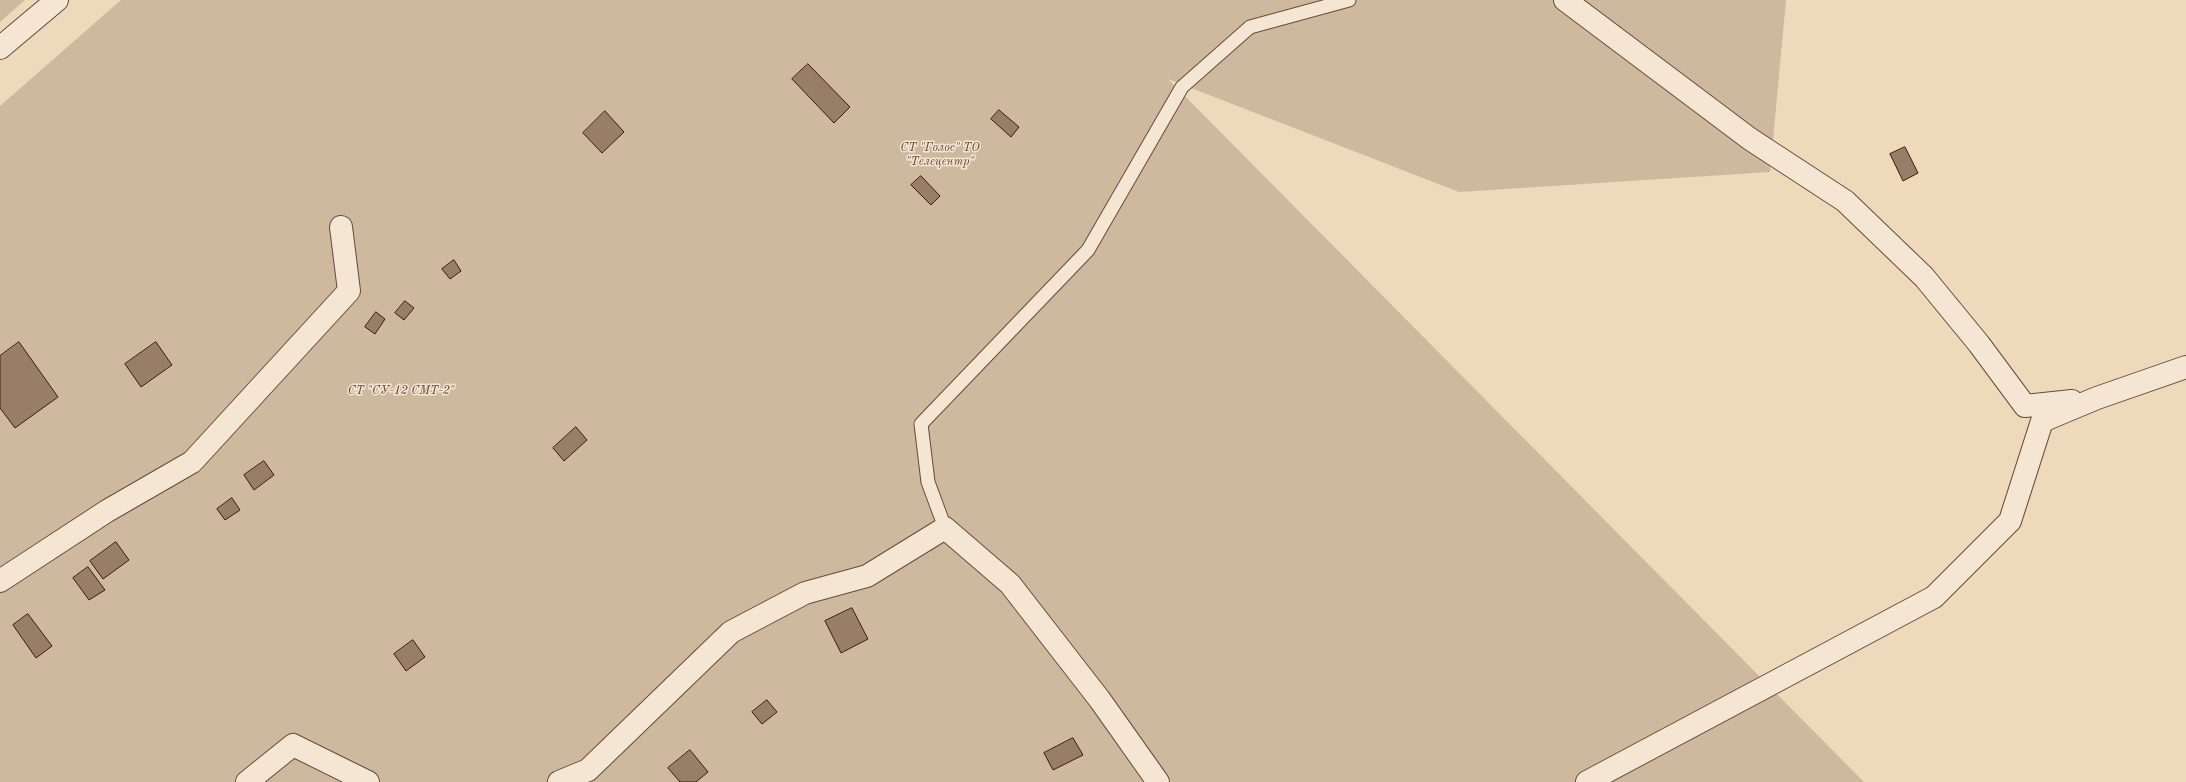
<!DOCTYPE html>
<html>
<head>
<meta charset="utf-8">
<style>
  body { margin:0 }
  canvas { display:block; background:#eed9bb }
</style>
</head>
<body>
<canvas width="2186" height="782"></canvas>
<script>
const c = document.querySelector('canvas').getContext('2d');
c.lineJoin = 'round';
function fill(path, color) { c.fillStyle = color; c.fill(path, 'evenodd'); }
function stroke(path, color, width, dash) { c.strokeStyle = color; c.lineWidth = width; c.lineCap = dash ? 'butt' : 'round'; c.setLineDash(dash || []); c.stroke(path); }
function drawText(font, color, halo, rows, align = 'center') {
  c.font = font + ' "Old Standard TT",serif'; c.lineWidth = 3; c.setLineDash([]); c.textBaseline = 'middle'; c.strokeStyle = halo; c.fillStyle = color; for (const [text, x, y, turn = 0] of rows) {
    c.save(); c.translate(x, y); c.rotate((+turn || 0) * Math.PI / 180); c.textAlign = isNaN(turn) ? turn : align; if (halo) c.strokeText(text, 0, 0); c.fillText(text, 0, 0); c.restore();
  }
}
fill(new Path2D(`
  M 0,0 L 25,0 L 0,22 Z
  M 121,0 L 1786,0 L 1770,172 L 1459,192 L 1168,79 L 1864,782 L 0,782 L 0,106 Z`), '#cfb99e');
const building = new Path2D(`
  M 808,64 L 850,107 L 834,123 L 792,79 Z
  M 999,110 L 1019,127 L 1011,137 L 991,119 Z
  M 605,111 L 624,132 L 602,153 L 583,133 Z
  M 1905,147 L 1918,173 L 1903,181 L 1890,154 Z
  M 921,176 L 940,196 L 931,205 L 911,185 Z
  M 454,260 L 461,271 L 450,279 L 442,269 Z
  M 405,301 L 414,308 L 404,320 L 395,313 Z
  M 376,312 L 385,319 L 375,334 L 365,327 Z
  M 19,342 L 58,397 L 15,428 L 0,408 L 0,356 Z
  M 156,342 L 172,365 L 141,387 L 125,364 Z
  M 576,427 L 587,440 L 564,461 L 553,448 Z
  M 264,461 L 274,475 L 254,490 L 244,475 Z
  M 232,498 L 240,510 L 225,520 L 217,509 Z
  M 116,542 L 129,560 L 103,579 L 90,561 Z
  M 88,567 L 105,590 L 89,600 L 73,578 Z
  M 852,608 L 868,639 L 841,653 L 825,621 Z
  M 28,614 L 52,646 L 36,658 L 13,625 Z
  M 413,640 L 425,657 L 406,671 L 394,654 Z
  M 767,700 L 777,712 L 762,724 L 752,712 Z
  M 1073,738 L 1083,755 L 1053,770 L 1044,753 Z
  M 690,750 L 708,772 L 696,782 L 680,782 L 668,768 Z`);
fill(building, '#987e68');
stroke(building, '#3a1c0f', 1);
const service = new Path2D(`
  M 945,528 L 928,482 L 921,424 L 1088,250 L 1182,87 L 1250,27 L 1349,0`);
const minor = new Path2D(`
  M 1565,0 L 1750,139 L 1845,201 L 1924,277 L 1979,344 L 2025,406 L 2072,401
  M 0,581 L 107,511 L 192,462 L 349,291 L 341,227
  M 247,782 L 293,745 L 368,782
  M 559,782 L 588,770 L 731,632 L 805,593 L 867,576 L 945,528 L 1010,584 L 1100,700 L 1158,782
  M 1587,782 L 1934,597 L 2010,521 L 2042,421 L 2097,398 L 2186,367`);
const tertiary = new Path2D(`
  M 0,48 L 57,0`);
stroke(service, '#674b3a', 15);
stroke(minor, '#674b3a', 24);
stroke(tertiary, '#674b3a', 24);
stroke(service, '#f4e6d3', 13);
stroke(minor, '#f4e6d3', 22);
stroke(tertiary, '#f4e6d3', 22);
drawText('italic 12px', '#5f4333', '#f4e6d3', [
  ["СТ \"Голос\" ТО",940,148],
  ["\"Телецентр\"",940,162],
  ["СТ \"СУ-12 СМТ-2\"",401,391]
]);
</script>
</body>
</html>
